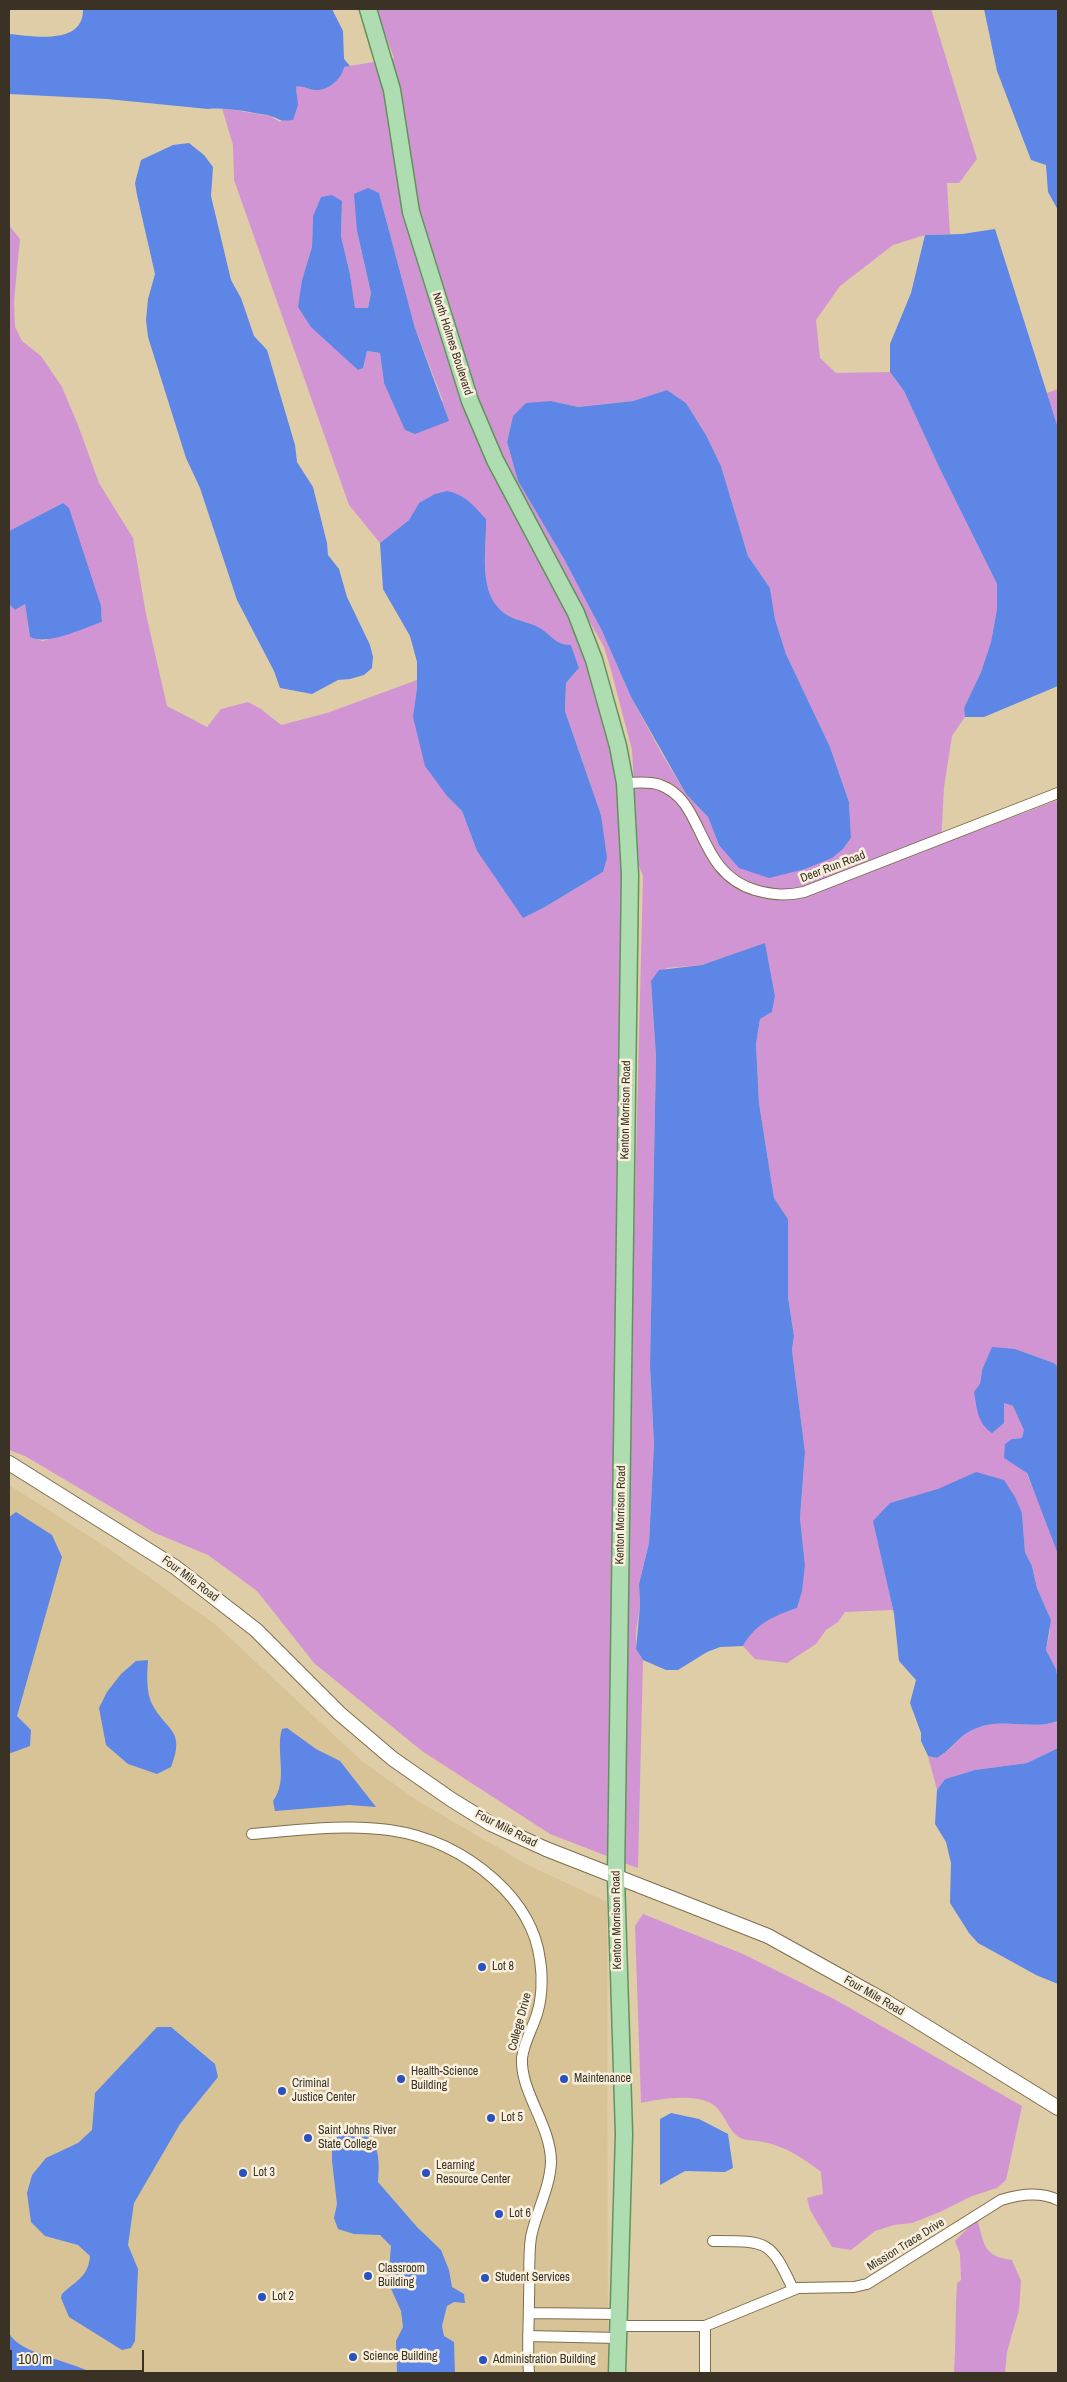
<!DOCTYPE html>
<html>
<head>
<meta charset="utf-8">
<style>
  body { margin:0 }
  #map { position:relative; width:1067px; height:2382px; overflow:hidden; background:#dfcda8; font-family:"Archivo Narrow",sans-serif }
  canvas { display:block }
  .frame { position:absolute; inset:0; border:10px solid #3a3325; pointer-events:none }
  .scale { position:absolute; left:10px; top:2350px; width:134px; height:22px; box-sizing:border-box; border:2px solid #3a3325; border-top:0; padding-left:6px; font-size:15px; line-height:18px; white-space:nowrap; color:#3a3325; -webkit-text-stroke:4px #f8efdc; paint-order:stroke }
</style>
</head>
<body>
<div id="map">
<canvas width="1067" height="2382"></canvas>
<div class="frame"></div>
<div class="scale">100 m</div>
</div>
<script>
const c = document.querySelector('canvas').getContext('2d');
c.lineJoin = 'round';
function fill(path, color) { c.fillStyle = color; c.fill(path, 'evenodd'); }
function stroke(path, color, width, dash) { c.strokeStyle = color; c.lineWidth = width; c.lineCap = dash ? 'butt' : 'round'; c.setLineDash(dash || []); c.stroke(path); }
function drawText(font, color, halo, rows, align = 'center') {
  c.font = font + ' "Archivo Narrow",sans-serif'; c.lineWidth = 5; c.setLineDash([]); c.textBaseline = 'middle'; c.strokeStyle = halo; c.fillStyle = color; for (const [text, x, y, turn = 0] of rows) {
    c.save(); c.translate(x, y); c.rotate((+turn || 0) * Math.PI / 180); c.textAlign = isNaN(turn) ? turn : align; if (halo) c.strokeText(text, 0, 0); c.fillText(text, 0, 0); c.restore();
  }
}
fill(new Path2D(`
  M 9,1485 L 108,1548 L 216,1625 L 363,1762 L 418,1801 L 526,1864 L 607,1902 L 608,2373 L 9,2373 Z`), '#d8c396');
fill(new Path2D(`
  M 376,9 L 931,9 L 977,159 L 959,183 L 947,183 L 950,234 L 925,235 L 893,245 L 840,286 L 816,320 L 820,358 L 836,373 L 890,372 L 904,391 L 939,467 L 997,584 L 997,609 L 991,642 L 981,672 L 964,708 L 965,717 L 952,736 L 944,787 L 941,844 L 1058,800 L 1058,1367 L 1054,1363 L 1015,1349 L 982,1369 L 980,1384 L 1004,1403 L 1013,1406 L 1025,1430 L 1022,1438 L 1012,1439 L 1055,1541 L 1058,1554 L 1058,1679 L 1056,1669 L 1046,1650 L 1050,1631 L 1048,1613 L 1037,1588 L 1032,1566 L 1025,1552 L 1022,1513 L 976,1472 L 874,1521 L 893,1610 L 845,1612 L 838,1622 L 826,1630 L 816,1644 L 787,1663 L 755,1659 L 743,1646 C 756,1622 773,1616 797,1608 L 805,1565 L 800,1518 L 805,1452 L 792,1350 L 794,1336 L 788,1297 L 788,1219 L 774,1198 L 759,1103 L 756,1044 L 760,1019 L 772,1012 L 775,996 L 765,944 L 702,965 L 667,968 L 651,981 L 656,1057 L 650,1365 L 654,1444 L 649,1543 L 639,1584 L 640,1606 L 636,1632 L 636,1649 L 643,1660 L 638,1868 L 621,1862 L 624,1639 L 643,876 L 639,866 L 632,750 L 611,670 L 604,647 L 513,486 L 486,429 L 419,224 L 389,59 L 394,58 ZM 667,390 L 686,403 L 706,435 L 721,466 L 748,556 L 770,588 L 775,619 L 786,654 L 830,747 L 849,802 L 851,838 L 843,849 L 719,845 L 708,817 L 686,794 L 662,754 L 631,697 L 602,631 L 564,559 L 518,481 L 507,442 L 513,416 L 551,401 L 577,407 L 633,401 Z
  M 380,61 L 466,403 L 548,567 L 590,664 L 613,752 L 624,813 L 612,1858 L 550,1834 L 422,1751 L 314,1663 L 257,1591 L 208,1555 L 155,1533 L 25,1456 L 9,1450 L 9,604 L 15,610 L 25,604 L 30,637 L 43,641 L 102,622 L 102,614 L 79,543 L 63,503 L 9,531 L 9,225 L 20,239 L 14,301 L 15,327 L 22,341 L 41,356 L 62,387 L 78,425 L 99,483 L 133,538 L 146,614 L 167,706 L 207,727 L 221,709 L 248,702 L 261,709 L 281,725 L 327,713 L 417,680 L 417,689 L 447,796 L 462,811 L 477,851 L 523,917 L 545,907 L 603,872 L 601,815 L 565,711 L 566,683 L 579,668 L 571,645 C 555,645 550,634 538,627 C 529,622 518,621 509,616 C 476,597 487,552 486,520 L 419,503 L 409,520 L 380,543 L 349,505 L 234,180 L 233,145 L 222,108 L 270,116 L 280,122 L 297,92 L 295,87 L 301,86 L 312,90 L 328,86 L 335,82 L 343,67 ZM 379,193 L 415,328 L 443,401 L 384,383 L 380,353 L 366,351 L 363,368 L 302,280 L 312,247 L 313,216 L 321,197 L 342,202 L 341,236 L 350,274 L 355,309 L 368,308 L 371,293 L 357,231 Z
  M 1058,389 L 1058,428 L 1047,393 Z
  M 1058,1721 L 1058,1748 L 1027,1763 L 975,1770 L 945,1779 L 937,1790 L 928,1756 L 937,1758 C 954,1749 959,1734 977,1728 C 1003,1717 1032,1731 1058,1721 Z
  M 643,1914 L 743,1954 L 834,1999 L 1022,2106 L 1006,2180 L 997,2188 L 972,2196 L 940,2212 L 912,2223 L 894,2225 L 875,2231 L 851,2250 L 832,2247 L 810,2210 L 807,2198 L 823,2194 L 821,2172 C 803,2158 785,2146 763,2142 C 756,2140 749,2141 743,2139 C 730,2135 725,2115 716,2107 C 700,2092 660,2099 641,2103 L 635,1926 Z
  M 974,2222 L 978,2222 C 985,2247 984,2256 1012,2260 L 1021,2281 L 1019,2310 L 1007,2352 L 1005,2373 L 954,2373 C 956,2343 955,2313 957,2283 L 961,2280 L 960,2254 L 955,2241 Z`), '#d295d4');
fill(new Path2D(`
  M 83,9 L 332,9 L 343,31 L 344,59 L 350,66 L 344,67 C 342,79 328,91 315,90 C 308,90 303,85 296,87 L 298,105 L 293,120 C 277,122 280,118 267,115 C 247,112 228,107 208,109 L 107,99 L 9,94 L 9,34 C 32,36 84,46 83,9 Z
  M 984,9 L 1058,9 L 1058,210 L 1048,192 L 1046,165 L 1031,160 L 997,71 Z
  M 189,143 L 204,155 L 213,167 L 211,196 L 231,280 L 241,298 L 254,336 L 267,350 L 295,445 L 297,462 L 313,487 L 327,543 L 328,555 L 339,569 L 347,597 L 370,645 L 373,657 L 372,668 L 364,675 L 350,679 L 338,680 L 312,694 L 280,688 L 274,671 L 237,600 L 200,488 L 186,458 L 148,337 L 146,320 L 148,299 L 155,274 L 137,195 L 135,183 L 141,160 L 173,145 Z
  M 368,188 L 379,193 L 415,328 L 449,421 L 415,434 L 405,430 L 384,383 L 380,353 L 367,351 L 363,368 L 358,370 L 311,327 L 298,307 L 302,280 L 312,247 L 313,216 L 321,197 L 332,195 L 342,201 L 341,236 L 350,274 L 355,308 L 368,308 L 371,293 L 357,231 L 354,194 Z
  M 995,229 L 1058,428 L 1058,686 L 984,717 L 965,717 L 964,708 L 981,672 L 991,642 L 997,609 L 997,584 L 939,467 L 904,391 L 890,372 L 890,344 L 911,293 L 925,235 L 962,234 Z
  M 667,390 L 686,403 L 706,435 L 721,466 L 748,556 L 770,588 L 775,619 L 786,654 L 830,747 L 849,802 L 851,838 L 843,849 L 832,858 L 805,869 L 769,878 L 739,868 L 719,845 L 708,817 L 686,794 L 631,697 L 602,631 L 564,559 L 518,481 L 507,442 L 513,416 L 526,403 L 551,401 L 578,407 L 633,401 Z
  M 447,491 C 466,495 474,506 486,519 C 487,552 476,597 509,616 C 518,621 529,622 538,627 C 551,634 555,645 571,645 L 579,668 L 566,683 L 565,711 L 601,815 L 607,858 L 603,872 L 545,907 L 523,918 L 477,851 L 462,811 L 447,796 L 425,766 L 413,717 L 417,689 L 417,662 L 410,636 L 383,589 L 380,543 L 409,520 L 419,503 L 435,494 Z
  M 63,503 L 69,508 L 101,606 L 102,622 C 83,628 48,646 30,637 L 25,604 L 15,610 L 9,604 L 9,531 Z
  M 765,943 L 775,996 L 772,1012 L 760,1019 L 756,1044 L 759,1103 L 774,1198 L 788,1219 L 788,1297 L 794,1336 L 792,1350 L 805,1452 L 800,1518 L 805,1565 L 802,1591 L 797,1608 C 774,1616 756,1623 743,1646 L 720,1647 L 707,1652 L 678,1670 L 666,1670 L 643,1660 L 636,1649 L 640,1606 L 639,1584 L 649,1543 L 654,1444 L 650,1365 L 656,1057 L 651,981 L 659,970 L 702,965 Z
  M 992,1347 L 1015,1349 L 1054,1363 L 1058,1367 L 1058,1554 L 1027,1473 L 1004,1458 L 1005,1444 L 1012,1439 L 1022,1438 L 1024,1430 L 1013,1406 L 1004,1403 L 1004,1423 L 992,1433 C 977,1423 977,1408 974,1392 L 980,1384 L 982,1370 Z
  M 976,1472 L 1004,1480 L 1015,1497 L 1022,1513 L 1025,1552 L 1032,1566 L 1037,1588 L 1051,1620 L 1046,1650 L 1056,1669 L 1058,1679 L 1058,1721 C 1032,1731 1003,1717 977,1728 C 959,1734 953,1749 937,1758 L 928,1756 L 921,1741 L 921,1733 L 910,1703 L 916,1680 L 899,1661 L 894,1614 L 873,1521 L 890,1503 L 938,1489 Z
  M 16,1512 L 52,1535 L 62,1557 L 17,1716 L 31,1730 L 30,1746 L 11,1753 L 9,1752 L 9,1517 Z
  M 148,1660 C 147,1673 146,1692 152,1704 C 166,1731 186,1729 171,1767 L 157,1774 L 128,1764 L 106,1745 L 99,1708 L 107,1692 L 121,1674 L 136,1661 Z
  M 287,1728 L 316,1749 L 340,1761 L 376,1807 L 349,1805 L 275,1811 L 273,1801 C 289,1780 275,1752 282,1729 Z
  M 1058,1748 L 1058,1984 L 1036,1975 L 978,1943 L 969,1933 L 950,1903 L 951,1863 L 946,1842 L 935,1824 L 937,1790 L 945,1779 L 975,1770 L 1027,1763 Z
  M 157,2027 L 171,2027 L 215,2064 L 218,2077 L 180,2124 L 134,2203 L 128,2245 L 138,2269 L 135,2341 L 131,2348 L 122,2350 L 69,2317 L 61,2298 L 62,2294 C 76,2280 88,2278 90,2256 L 78,2245 L 45,2236 L 31,2222 L 27,2193 L 32,2175 L 46,2158 L 78,2143 L 92,2130 L 95,2093 Z
  M 671,2113 L 699,2119 L 728,2134 L 733,2168 L 725,2172 L 685,2171 L 660,2185 L 660,2119 Z
  M 353,2131 C 380,2135 380,2159 378,2182 L 417,2227 L 441,2250 L 449,2270 L 452,2287 L 464,2294 L 465,2303 L 454,2302 L 447,2306 L 442,2326 L 444,2336 L 454,2342 L 455,2373 L 397,2373 L 396,2341 L 403,2327 L 401,2311 L 388,2282 L 391,2246 L 380,2235 L 354,2234 L 338,2229 L 334,2218 L 337,2204 L 332,2161 L 332,2145 L 338,2135 Z
  M 9,2333 C 19,2354 72,2361 92,2373 L 9,2373 Z`), '#5e86e6');
const minor = new Path2D(`
  M 625,783 C 636,783 650,781 660,785 C 706,801 695,872 755,890 C 773,895 786,896 804,892 L 1058,793
  M 252,1834 C 344,1826 421,1813 495,1880 C 518,1901 536,1928 540,1960 C 543,1978 542,2000 536,2017 C 531,2031 524,2043 522,2058 C 520,2092 551,2125 551,2162 C 550,2188 536,2212 531,2237 C 528,2257 530,2279 529,2299 C 529,2324 527,2349 529,2373
  M 713,2241 C 768,2241 770,2240 793,2289
  M 529,2313 L 619,2314
  M 618,2326 L 705,2326 L 798,2288 L 854,2287 L 867,2284 L 1001,2200 C 1020,2194 1040,2191 1058,2200
  M 528,2336 L 618,2338
  M 705,2373 L 705,2326`);
const secondary = new Path2D(`
  M 9,1463 L 175,1567 L 256,1630 L 339,1713 L 393,1759 L 452,1800 L 491,1824 L 546,1849 L 768,1936 L 885,2001 L 1058,2108`);
const primary = new Path2D(`
  M 368,9 L 392,90 L 411,212 L 470,401 L 495,460 L 576,613 L 594,660 L 618,746 L 625,783 L 630,875 L 616,1877 L 624,2134 L 617,2373`);
stroke(minor, '#7e6e4b', 12);
stroke(secondary, '#7e6e4b', 16);
stroke(primary, '#62935d', 19);
stroke(minor, '#fff', 10);
stroke(secondary, '#fff', 14);
stroke(primary, '#adddb0', 16);
for (const [x, y, r, color] of [
  [482,1967,5,"#2a51c0"],
  [401,2079,5,"#2a51c0"],
  [564,2079,5,"#2a51c0"],
  [282,2091,5,"#2a51c0"],
  [491,2118,5,"#2a51c0"],
  [308,2138,5,"#2a51c0"],
  [243,2173,5,"#2a51c0"],
  [426,2173,5,"#2a51c0"],
  [499,2214,5,"#2a51c0"],
  [368,2276,5,"#2a51c0"],
  [485,2278,5,"#2a51c0"],
  [262,2297,5,"#2a51c0"],
  [353,2357,5,"#2a51c0"],
  [483,2360,5,"#2a51c0"]
]) { const dot = new Path2D(); dot.arc(x, y, r, 0, 2 * Math.PI); c.fillStyle = color; c.fill(dot); stroke(dot, '#f8efdc', 2); }
drawText('12px', '#3a3325', '#f8efdc', [
  ["North Holmes Boulevard",452,344,72],
  ["Deer Run Road",833,867,-21],
  ["Kenton Morrison Road",626,1110,-89],
  ["Kenton Morrison Road",621,1515,-89],
  ["Four Mile Road",190,1579,37],
  ["Four Mile Road",506,1829,27],
  ["Kenton Morrison Road",617,1920,-91],
  ["Four Mile Road",874,1996,30],
  ["College Drive",520,2022,-75],
  ["Mission Trace Drive",906,2245,-32]
]);
drawText('12px', '#3a3325', '#f8efdc', [
  ["Lot 8",492,1967],
  ["Health-Science",411,2072],
  ["Building",411,2086],
  ["Maintenance",574,2079],
  ["Criminal",292,2084],
  ["Justice Center",292,2098],
  ["Lot 5",501,2118],
  ["Saint Johns River",318,2131],
  ["State College",318,2145],
  ["Learning",436,2166],
  ["Resource Center",436,2180],
  ["Lot 3",253,2173],
  ["Lot 6",509,2214],
  ["Classroom",378,2269],
  ["Building",378,2283],
  ["Student Services",495,2278],
  ["Lot 2",272,2297],
  ["Science Building",363,2357],
  ["Administration Building",493,2360]
], 'left');
</script>
</body>
</html>
